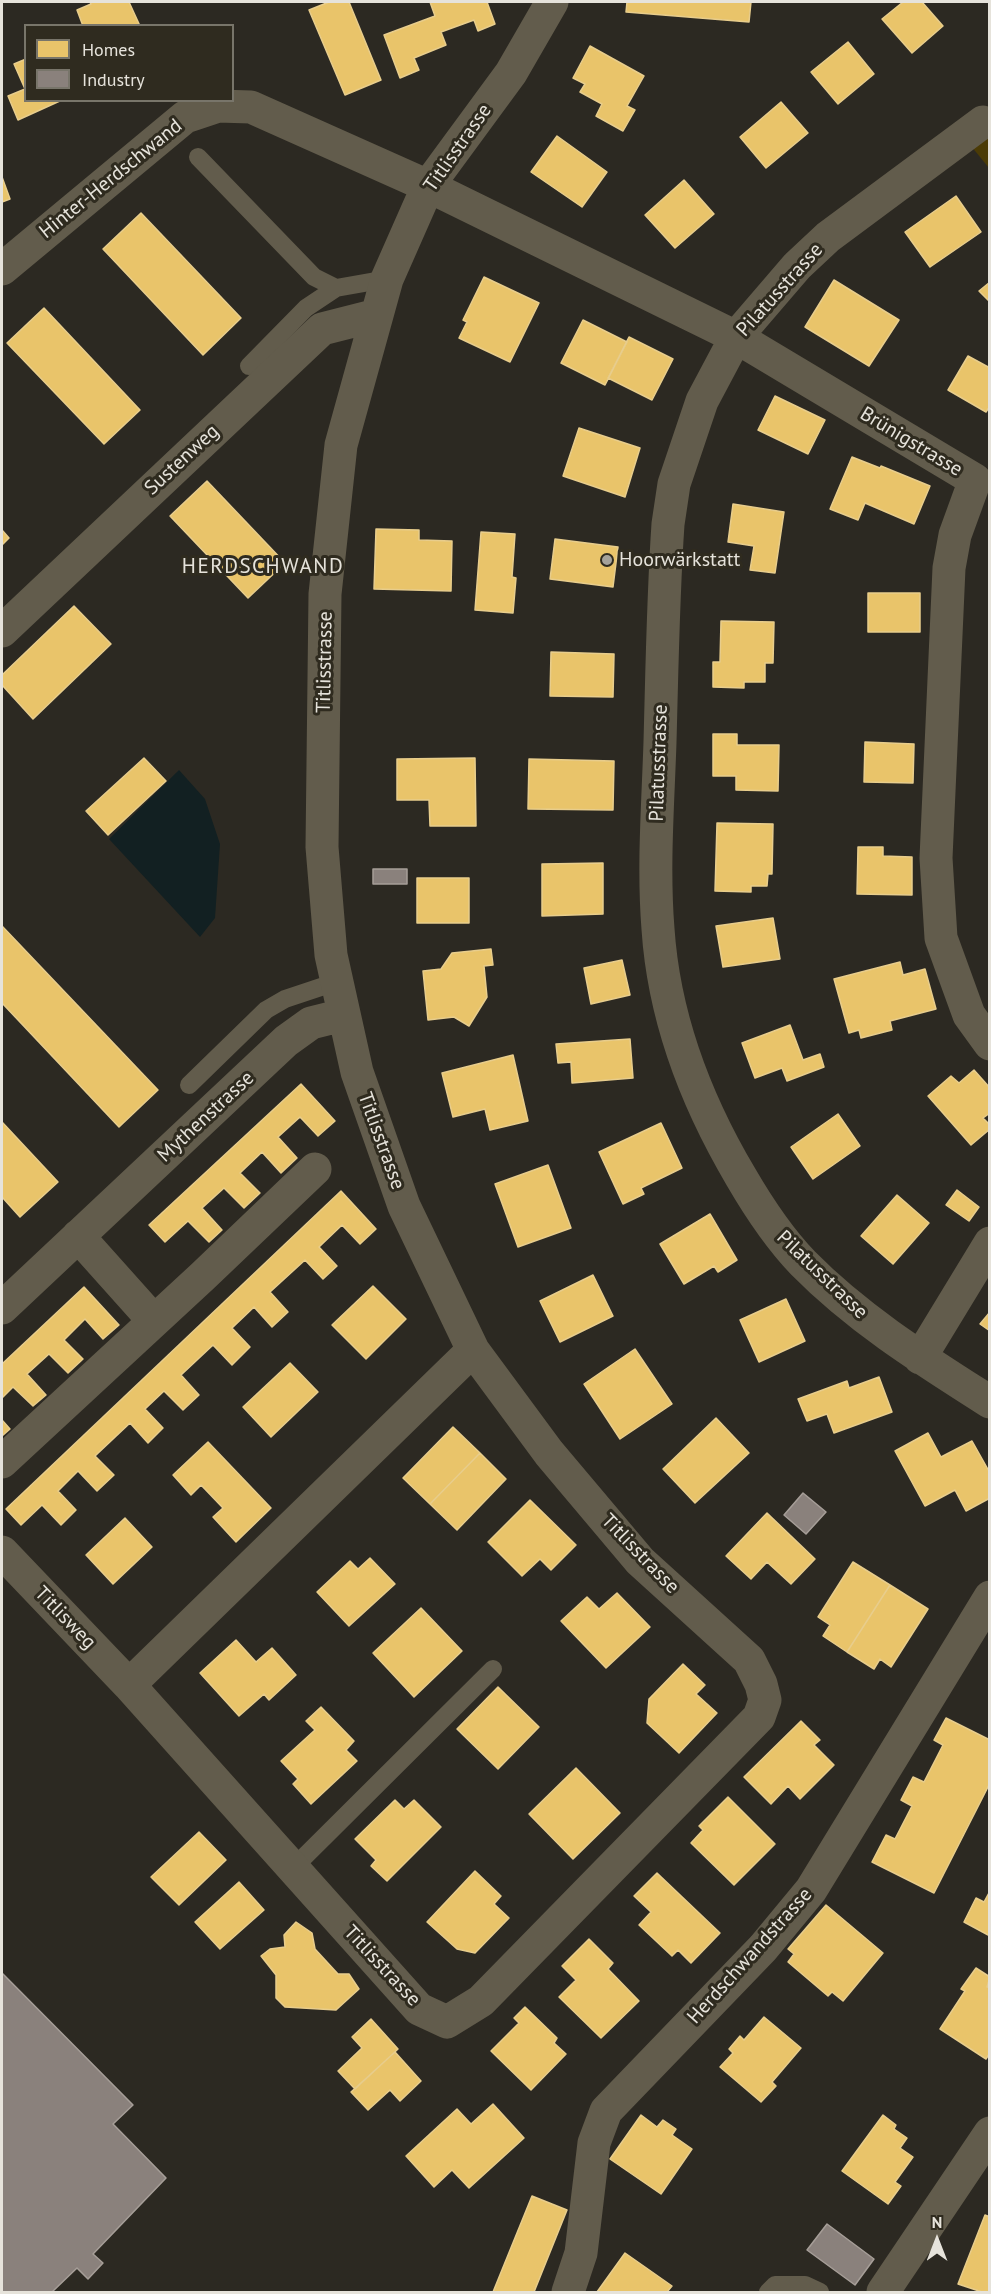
<!DOCTYPE html>
<html>
<head>
<meta charset="utf-8">
<style>
  body { margin:0 }
  #map { position:relative; width:991px; height:2294px; overflow:hidden; background:#2c2922; font-family:"PT Sans",sans-serif }
  canvas { display:block }
  .frame { position:absolute; inset:0; border:3px solid #e6e3db; pointer-events:none }
  .legend { position:absolute; left:24px; top:24px; width:210px; height:78px; box-sizing:border-box; background:#2f2b1f; border:2px solid #78756a; margin:0; padding:8px 10px; list-style:none; font-size:18px; color:#e6e3db }
  .legend li { display:flex; align-items:center; gap:12px; height:30px }
  .legend b { width:30px; border:2px solid #78756a }
  .north { position:absolute; left:907px; top:2210px; width:60px; height:60px; -webkit-text-stroke:4px #2f2b1f; paint-order:stroke; rotate:0deg; font-size:16px; font-weight:700; line-height:24px; text-align:center; color:#e6e3db }
  .north::after { content:''; display:block; margin:auto; width:21px; height:27px; background:#e6e3db; clip-path:polygon(50% 0,100% 100%,50% 72%,0 100%) }
</style>
</head>
<body>
<div id="map">
<canvas width="991" height="2294"></canvas>
<div class="frame"></div>
<ul class="legend">
<li><b style="height:16px;background:#e9c46a"></b>Homes</li>
<li><b style="height:16px;background:#8a817c"></b>Industry</li>
</ul>
<div class="north">N</div>
</div>
<script>
const c = document.querySelector('canvas').getContext('2d');
c.lineJoin = 'round';
function fill(path, color) { c.fillStyle = color; c.fill(path, 'evenodd'); }
function stroke(path, color, width, dash) { c.strokeStyle = color; c.lineWidth = width; c.lineCap = dash ? 'butt' : 'round'; c.setLineDash(dash || []); c.stroke(path); }
function drawText(font, color, halo, rows, align = 'center') {
  c.font = font + ' "PT Sans",sans-serif'; c.lineWidth = 6; c.setLineDash([]); c.textBaseline = 'middle'; c.strokeStyle = halo; c.fillStyle = color; for (const [text, x, y, turn = 0] of rows) {
    c.save(); c.translate(x, y); c.rotate((+turn || 0) * Math.PI / 180); c.textAlign = isNaN(turn) ? turn : align; if (halo) c.strokeText(text, 0, 0); c.fillText(text, 0, 0); c.restore();
  }
}
fill(new Path2D(`
  M 989,131 L 989,168 L 971,146 Z`), '#4b3b06');
fill(new Path2D(`
  M 179,770 L 205,799 L 220,844 L 215,918 L 200,937 L 109,839 Z`), '#122022');
const homes = new Path2D(`
  M 90,2 L 129,2 L 140,26 L 83,26 L 77,10 L 91,4 Z
  M 329,2 L 349,2 L 381,80 L 345,95 L 309,10 Z
  M 430,2 L 487,2 L 495,24 L 478,31 L 474,20 L 441,32 L 446,45 L 414,58 L 419,70 L 400,78 L 384,35 L 435,16 Z
  M 627,2 L 751,2 L 749,22 L 626,12 Z
  M 903,2 L 922,2 L 943,26 L 912,53 L 882,19 Z
  M 848,42 L 874,74 L 838,104 L 811,72 Z
  M 590,46 L 644,76 L 627,106 L 635,110 L 623,131 L 596,116 L 602,104 L 580,92 L 585,84 L 573,78 Z
  M 26,59 L 26,100 L 62,100 L 18,120 L 8,96 L 25,89 L 14,64 Z
  M 781,102 L 808,133 L 766,168 L 740,137 Z
  M 557,136 L 607,172 L 582,207 L 531,172 Z
  M 2,177 L 10,199 L 2,202 Z
  M 684,180 L 714,214 L 675,248 L 645,215 Z
  M 956,196 L 981,232 L 930,267 L 905,232 Z
  M 141,213 L 241,318 L 203,355 L 103,249 Z
  M 484,277 L 539,303 L 510,362 L 459,338 L 467,322 L 463,320 Z
  M 834,280 L 899,320 L 869,366 L 805,327 Z
  M 990,282 L 990,302 L 979,291 Z
  M 44,308 L 140,410 L 104,444 L 7,343 Z
  M 583,320 L 627,342 L 605,385 L 561,363 Z
  M 629,337 L 673,359 L 652,400 L 608,378 Z
  M 968,356 L 990,368 L 990,406 L 986,412 L 948,390 Z
  M 775,396 L 825,420 L 808,454 L 758,430 Z
  M 579,428 L 640,448 L 625,497 L 563,476 Z
  M 852,457 L 880,468 L 881,466 L 930,486 L 914,524 L 865,503 L 858,520 L 830,509 Z
  M 207,481 L 285,563 L 248,598 L 170,516 Z
  M 733,504 L 784,512 L 775,573 L 750,570 L 754,546 L 728,542 Z
  M 376,529 L 419,530 L 419,540 L 452,541 L 451,591 L 374,589 Z
  M 2,530 L 9,538 L 2,545 Z
  M 481,532 L 515,534 L 512,577 L 516,578 L 513,613 L 475,610 Z
  M 555,539 L 618,547 L 613,587 L 550,579 Z
  M 868,593 L 920,593 L 920,632 L 868,632 Z
  M 74,606 L 111,644 L 33,719 L 2,685 L 2,675 Z
  M 721,621 L 774,622 L 773,663 L 765,663 L 765,682 L 744,682 L 744,688 L 713,687 L 713,662 L 720,662 Z
  M 551,652 L 614,654 L 613,697 L 550,696 Z
  M 713,734 L 737,734 L 737,745 L 779,745 L 778,791 L 736,790 L 736,776 L 713,776 Z
  M 865,742 L 914,744 L 913,783 L 864,782 Z
  M 144,758 L 166,781 L 108,835 L 86,811 Z
  M 475,758 L 476,826 L 430,826 L 429,800 L 397,800 L 397,759 Z
  M 529,759 L 614,761 L 613,810 L 528,809 Z
  M 717,823 L 773,824 L 772,874 L 768,874 L 767,886 L 751,886 L 751,892 L 715,891 Z
  M 858,847 L 883,847 L 883,856 L 912,857 L 912,895 L 857,894 Z
  M 603,863 L 603,914 L 542,916 L 542,864 Z
  M 417,878 L 469,878 L 469,923 L 417,923 Z
  M 773,918 L 780,959 L 723,967 L 716,926 Z
  M 2,926 L 158,1090 L 119,1127 L 2,1003 Z
  M 491,949 L 493,965 L 484,966 L 487,997 L 469,1026 L 454,1017 L 428,1020 L 423,971 L 441,969 L 452,953 Z
  M 622,960 L 630,995 L 591,1004 L 584,968 Z
  M 900,962 L 903,975 L 925,969 L 936,1009 L 890,1021 L 892,1030 L 861,1038 L 859,1030 L 849,1033 L 834,979 Z
  M 790,1025 L 803,1060 L 820,1054 L 824,1067 L 787,1081 L 782,1068 L 755,1078 L 742,1043 Z
  M 630,1039 L 633,1078 L 572,1083 L 571,1062 L 558,1063 L 556,1044 Z
  M 513,1055 L 528,1121 L 490,1130 L 485,1109 L 453,1117 L 442,1073 Z
  M 974,1070 L 990,1088 L 990,1113 L 983,1118 L 990,1125 L 990,1129 L 971,1145 L 928,1096 L 951,1076 L 959,1083 Z
  M 301,1084 L 335,1121 L 318,1136 L 300,1117 L 278,1137 L 297,1158 L 281,1173 L 262,1152 L 240,1173 L 260,1193 L 244,1208 L 224,1188 L 202,1208 L 222,1230 L 209,1242 L 188,1221 L 165,1242 L 149,1225 Z
  M 838,1114 L 860,1146 L 813,1179 L 791,1147 Z
  M 2,1122 L 58,1182 L 20,1217 L 2,1197 Z
  M 661,1123 L 682,1168 L 641,1188 L 644,1194 L 623,1204 L 599,1152 Z
  M 548,1165 L 571,1228 L 518,1247 L 495,1184 Z
  M 957,1190 L 979,1207 L 969,1221 L 946,1205 Z
  M 341,1191 L 376,1229 L 360,1244 L 342,1225 L 319,1247 L 337,1266 L 323,1279 L 305,1260 L 270,1292 L 288,1312 L 272,1327 L 254,1307 L 232,1328 L 250,1347 L 232,1365 L 213,1345 L 181,1375 L 199,1395 L 183,1410 L 164,1391 L 145,1409 L 163,1428 L 148,1443 L 130,1423 L 95,1456 L 114,1475 L 97,1491 L 78,1471 L 58,1491 L 76,1510 L 61,1525 L 42,1505 L 21,1525 L 6,1509 Z
  M 897,1195 L 929,1223 L 893,1264 L 861,1236 Z
  M 710,1214 L 737,1260 L 718,1272 L 714,1266 L 684,1284 L 660,1244 Z
  M 593,1275 L 613,1316 L 560,1342 L 540,1301 Z
  M 373,1286 L 406,1319 L 366,1359 L 332,1325 Z
  M 84,1287 L 119,1325 L 103,1339 L 85,1319 L 64,1340 L 83,1359 L 68,1373 L 49,1354 L 27,1374 L 46,1395 L 33,1406 L 13,1387 L 2,1398 L 2,1364 Z
  M 786,1299 L 805,1341 L 759,1362 L 740,1320 Z
  M 990,1312 L 990,1331 L 980,1324 Z
  M 635,1349 L 672,1404 L 620,1439 L 584,1384 Z
  M 290,1363 L 318,1392 L 271,1437 L 243,1407 Z
  M 879,1377 L 892,1412 L 834,1433 L 827,1414 L 807,1421 L 798,1399 L 847,1381 L 849,1388 Z
  M 716,1418 L 749,1453 L 695,1503 L 663,1469 Z
  M 2,1420 L 10,1429 L 2,1436 Z
  M 453,1427 L 480,1453 L 430,1504 L 403,1478 Z
  M 928,1433 L 941,1457 L 972,1441 L 990,1473 L 990,1498 L 966,1511 L 955,1490 L 925,1506 L 895,1451 Z
  M 208,1442 L 271,1508 L 236,1542 L 213,1517 L 223,1508 L 201,1485 L 191,1495 L 173,1475 Z
  M 480,1453 L 506,1479 L 457,1530 L 430,1504 Z
  M 530,1500 L 576,1545 L 551,1570 L 540,1559 L 522,1576 L 488,1542 Z
  M 767,1513 L 815,1559 L 791,1584 L 767,1562 L 751,1579 L 726,1556 Z
  M 125,1518 L 152,1547 L 113,1584 L 86,1555 Z
  M 370,1558 L 395,1584 L 349,1626 L 317,1592 L 350,1561 L 358,1569 Z
  M 853,1562 L 890,1585 L 847,1652 L 823,1636 L 830,1625 L 818,1617 Z
  M 890,1585 L 928,1609 L 891,1667 L 880,1659 L 874,1669 L 847,1652 Z
  M 617,1593 L 650,1627 L 606,1668 L 561,1621 L 587,1597 L 599,1609 Z
  M 421,1608 L 462,1651 L 414,1697 L 373,1653 Z
  M 236,1640 L 256,1662 L 272,1648 L 296,1675 L 269,1700 L 264,1694 L 239,1716 L 200,1673 Z
  M 683,1664 L 705,1685 L 696,1694 L 717,1713 L 679,1753 L 647,1723 L 649,1699 Z
  M 498,1687 L 539,1727 L 498,1769 L 457,1729 Z
  M 321,1707 L 354,1741 L 346,1750 L 357,1761 L 311,1804 L 293,1784 L 298,1779 L 281,1761 L 315,1730 L 306,1721 Z
  M 946,1718 L 990,1740 L 990,1783 L 934,1893 L 872,1862 L 886,1835 L 895,1839 L 912,1806 L 901,1800 L 913,1777 L 924,1782 L 943,1745 L 934,1740 Z
  M 801,1721 L 820,1740 L 814,1745 L 834,1765 L 800,1799 L 788,1786 L 771,1804 L 744,1777 Z
  M 576,1768 L 620,1813 L 573,1859 L 529,1814 Z
  M 728,1797 L 775,1844 L 734,1885 L 691,1843 L 703,1830 L 699,1826 Z
  M 395,1800 L 404,1809 L 414,1800 L 441,1827 L 387,1881 L 371,1866 L 376,1860 L 355,1839 Z
  M 199,1832 L 226,1860 L 179,1905 L 151,1877 Z
  M 475,1871 L 501,1896 L 494,1904 L 509,1918 L 475,1953 L 457,1949 L 427,1922 Z
  M 657,1873 L 720,1933 L 691,1963 L 678,1950 L 672,1956 L 639,1925 L 651,1912 L 634,1896 Z
  M 239,1882 L 264,1910 L 220,1949 L 195,1922 Z
  M 990,1891 L 990,1936 L 964,1922 L 976,1898 L 984,1902 Z
  M 826,1905 L 883,1953 L 843,2001 L 832,1992 L 828,1996 L 788,1962 L 794,1954 L 788,1949 Z
  M 296,1922 L 312,1933 L 315,1949 L 338,1974 L 349,1974 L 359,1989 L 336,2010 L 285,2007 L 276,1998 L 276,1975 L 261,1956 L 270,1949 L 285,1947 L 284,1935 Z
  M 589,1939 L 613,1963 L 608,1969 L 639,2001 L 601,2038 L 559,1997 L 576,1980 L 562,1966 Z
  M 976,1968 L 990,1977 L 987,1987 L 990,1988 L 990,2053 L 986,2059 L 940,2029 L 965,1991 L 961,1989 Z
  M 525,2007 L 557,2038 L 554,2043 L 566,2054 L 531,2090 L 491,2051 L 519,2023 L 514,2018 Z
  M 764,2017 L 801,2048 L 772,2082 L 776,2086 L 761,2102 L 720,2067 L 733,2053 L 729,2049 L 740,2036 L 744,2040 Z
  M 371,2019 L 398,2049 L 355,2089 L 338,2071 L 362,2048 L 352,2037 Z
  M 395,2052 L 421,2081 L 400,2101 L 390,2090 L 368,2110 L 351,2092 Z
  M 493,2104 L 524,2138 L 469,2188 L 452,2170 L 434,2187 L 406,2156 L 457,2109 L 471,2124 Z
  M 641,2115 L 657,2127 L 663,2120 L 676,2129 L 672,2135 L 692,2149 L 661,2194 L 610,2159 Z
  M 883,2115 L 896,2125 L 894,2129 L 907,2138 L 900,2148 L 913,2157 L 895,2182 L 901,2186 L 888,2204 L 842,2171 Z
  M 532,2196 L 567,2210 L 534,2292 L 493,2292 Z
  M 985,2215 L 990,2217 L 990,2292 L 982,2292 L 958,2284 Z
  M 625,2253 L 672,2286 L 667,2292 L 597,2292 Z`);
fill(homes, '#e9c46a');
stroke(homes, '#e8cd8c', 1.5);
const industry = new Path2D(`
  M 373,869 L 407,869 L 407,884 L 373,884 Z
  M 803,1493 L 826,1512 L 806,1534 L 784,1515 Z
  M 2,1973 L 133,2105 L 113,2124 L 166,2178 L 93,2254 L 103,2263 L 88,2279 L 77,2268 L 52,2292 L 2,2292 Z
  M 827,2224 L 874,2259 L 855,2285 L 807,2250 Z`);
fill(industry, '#8a817c');
stroke(industry, '#a69e98', 1.5);
stroke(new Path2D(`
  M 198,157 L 314,277 L 336,288
  M 249,366 L 306,308 L 336,288 L 387,279
  M 189,1085 L 266,1010 L 285,999 L 336,982
  M 293,1868 L 493,1669
  M 768,2292 L 775,2285 L 805,2285 L 820,2292`), '#625c4c', 18);
stroke(new Path2D(`
  M 983,122 L 828,237 L 797,266 L 736,337 L 702,401 L 674,484 L 668,524 C 663,597 662,669 660,742 C 658,804 653,867 658,929 C 664,1019 696,1101 741,1177 C 759,1208 778,1237 803,1263 C 858,1319 924,1360 990,1402
  M 2,269 L 185,117 L 218,106 L 251,107 L 428,186 L 736,337 L 975,480 L 955,535 L 949,568 L 936,858 L 941,938 L 969,1015 L 990,1044
  M 2,631 L 322,329 L 377,315
  M 78,1236 L 154,1321
  M 2,1308 L 286,1041 L 311,1023 L 343,1015
  M 920,1358 L 990,1243
  M 2,1462 L 203,1276 L 315,1169
  M 2,1552 L 129,1685 L 419,2009 L 447,2022 L 481,2001 L 759,1717 L 765,1700 L 761,1684 L 749,1660 L 640,1561 L 549,1453 L 473,1350 L 404,1206 L 357,1072 L 331,955 L 322,847 L 325,594 L 341,445 L 387,279 L 428,186 L 511,73 L 552,2
  M 129,1685 L 473,1350
  M 568,2292 L 581,2253 L 594,2143 L 606,2111 L 763,1948 L 811,1890 L 990,1597
  M 883,2292 L 990,2133`), '#625c4c', 33);
for (const [x, y, r, color] of [
  [607,560,6,"#a5a29a"]
]) { const dot = new Path2D(); dot.arc(x, y, r, 0, 2 * Math.PI); c.fillStyle = color; c.fill(dot); stroke(dot, '#2f2b1f', 2); }
drawText('20px', '#e6e3db', '#2f2b1f', [
  ["Titlisstrasse",458,148,-55],
  ["Hinter-Herdschwand",111,179,-39],
  ["Pilatusstrasse",780,290,-48],
  ["Brünigstrasse",911,442,31],
  ["Sustenweg",182,460,-43],
  ["Titlisstrasse",325,662,-89],
  ["Pilatusstrasse",659,763,-88],
  ["Mythenstrasse",206,1117,-43],
  ["Titlisstrasse",381,1141,70],
  ["Pilatusstrasse",822,1275,44],
  ["Titlisstrasse",640,1554,46],
  ["Titlisweg",65,1618,46],
  ["Herdschwandstrasse",750,1956,-48],
  ["Titlisstrasse",382,1966,47]
]);
drawText('20px', '#e6e3db', '#2f2b1f', [
  ["Hoorwärkstatt",619,560]
], 'left');
c.letterSpacing = '1.5px';
drawText('21px', '#e6e3db', '#2f2b1f', [
  ["HERDSCHWAND",263,567]
]);
c.letterSpacing = '0px';
</script>
</body>
</html>
